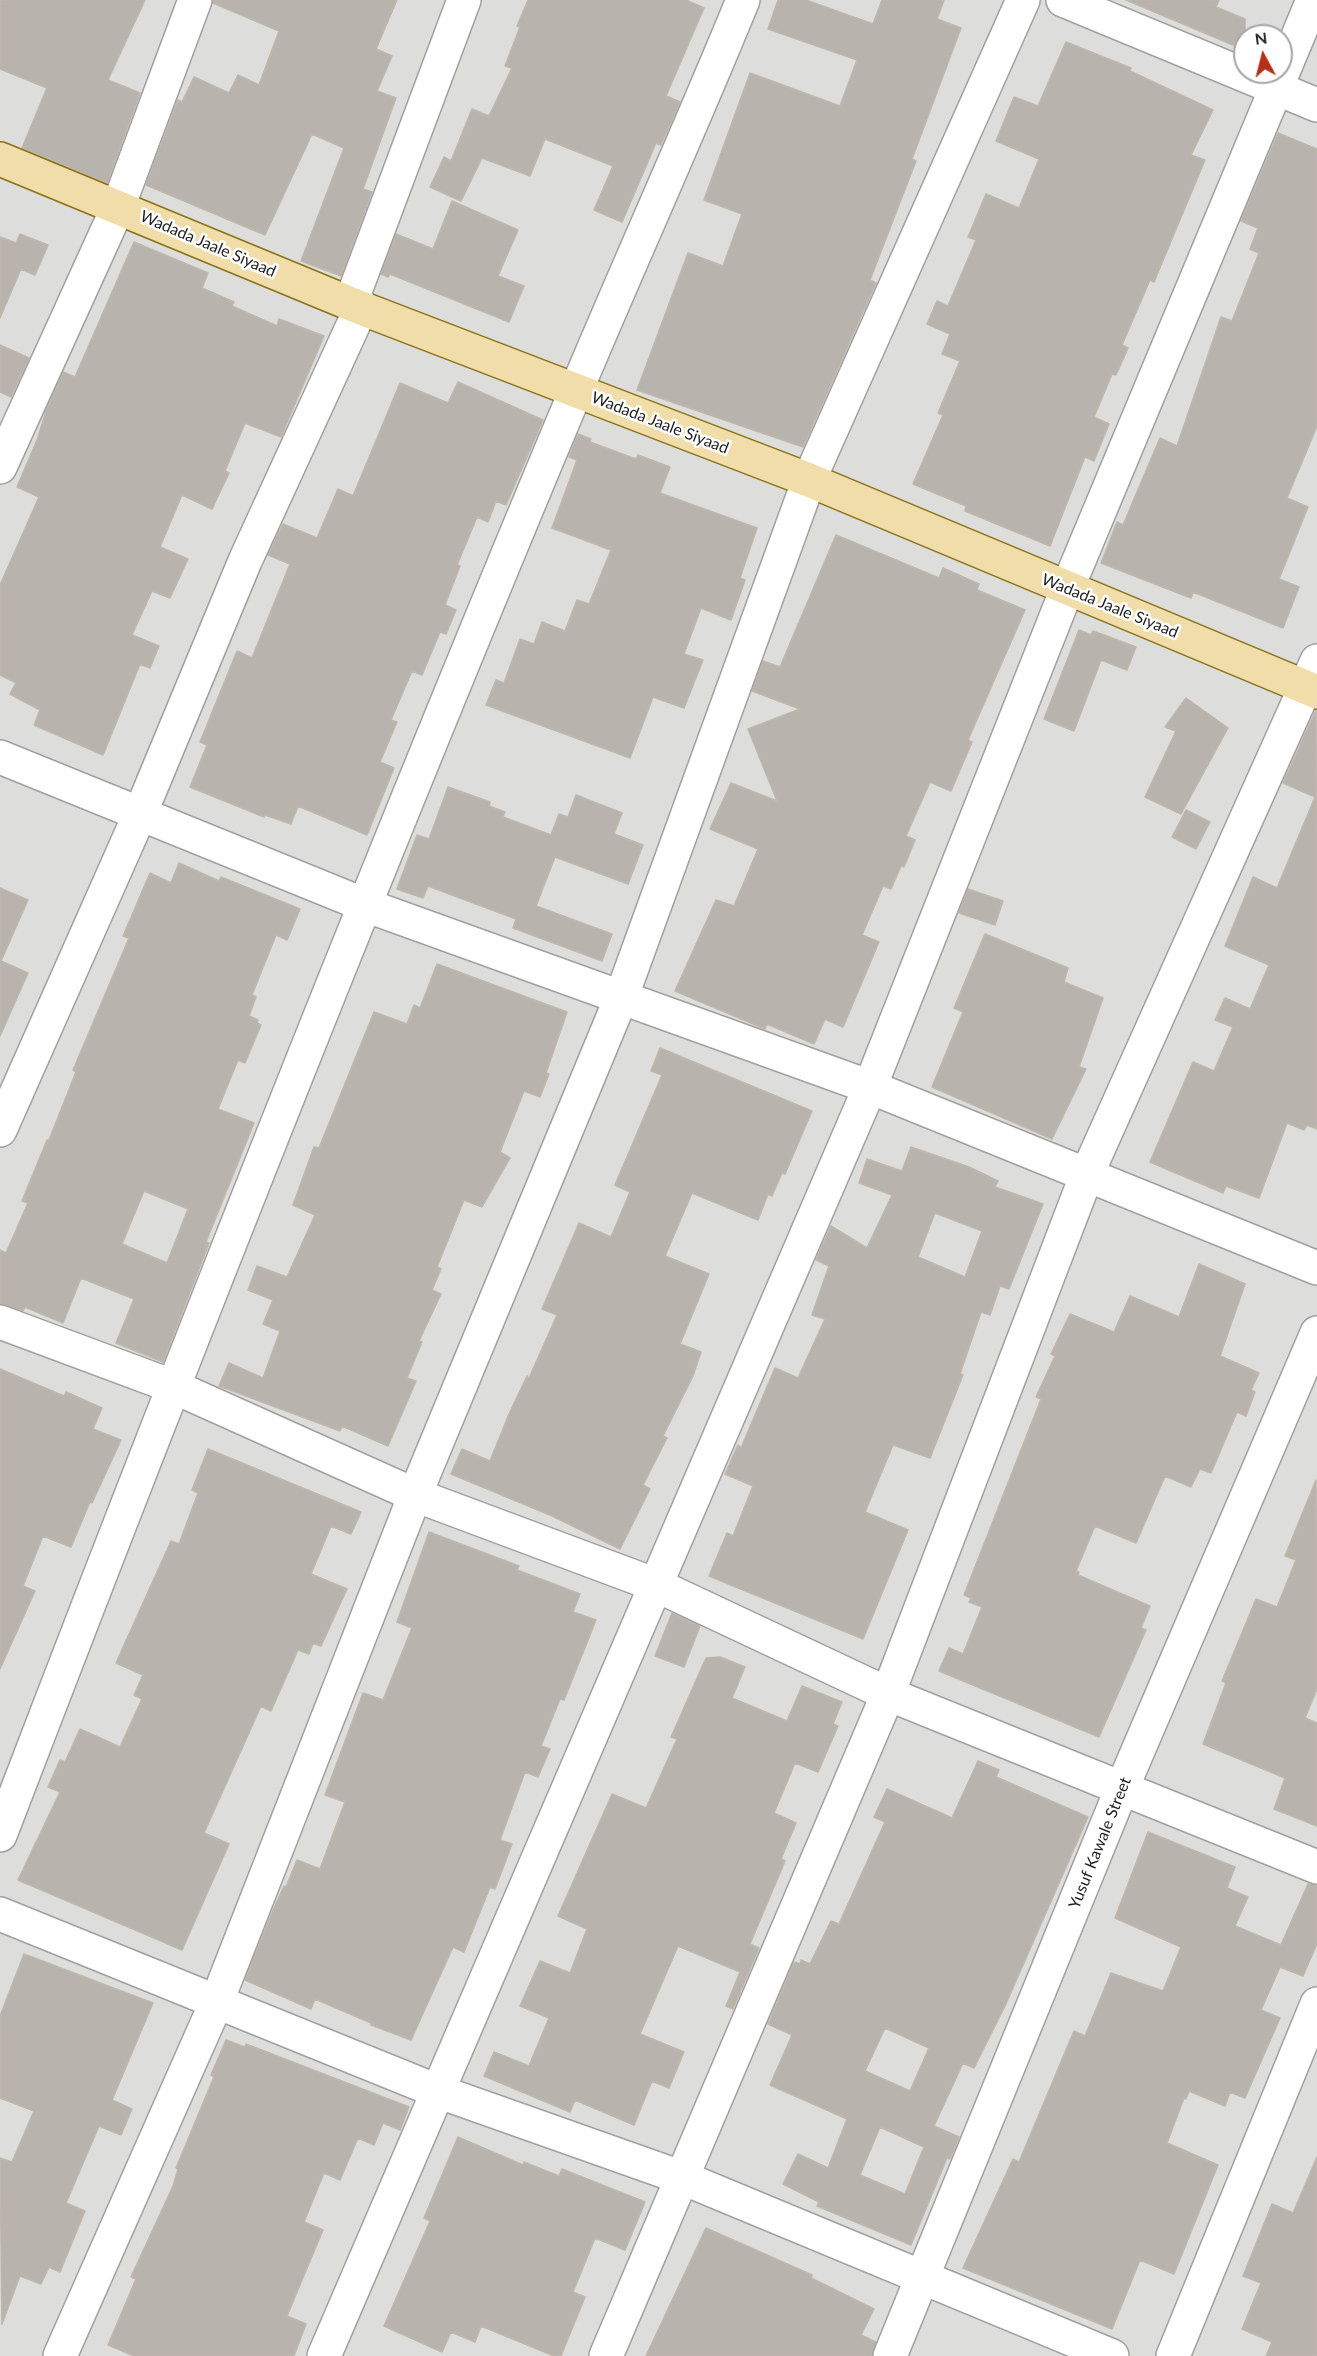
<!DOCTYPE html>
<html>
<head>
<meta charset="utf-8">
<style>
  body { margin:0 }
  #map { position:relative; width:1317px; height:2356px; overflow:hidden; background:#efede7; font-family:Lato,sans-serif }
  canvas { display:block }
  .north { position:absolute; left:1233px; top:24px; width:60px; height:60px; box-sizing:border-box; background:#fff; border:2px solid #a5a5a5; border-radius:50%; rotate:353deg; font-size:16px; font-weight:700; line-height:24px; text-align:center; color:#1f1f1f }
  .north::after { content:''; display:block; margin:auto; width:21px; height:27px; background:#b63019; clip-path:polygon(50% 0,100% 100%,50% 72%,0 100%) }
</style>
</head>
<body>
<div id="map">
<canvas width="1317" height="2356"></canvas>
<div class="north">N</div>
</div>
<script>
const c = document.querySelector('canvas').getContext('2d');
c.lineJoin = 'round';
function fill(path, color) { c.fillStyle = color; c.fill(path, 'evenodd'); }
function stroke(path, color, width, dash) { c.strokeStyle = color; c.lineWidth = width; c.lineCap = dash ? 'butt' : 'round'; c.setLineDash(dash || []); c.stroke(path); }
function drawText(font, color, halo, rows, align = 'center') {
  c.font = font + ' Lato,sans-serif'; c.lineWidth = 5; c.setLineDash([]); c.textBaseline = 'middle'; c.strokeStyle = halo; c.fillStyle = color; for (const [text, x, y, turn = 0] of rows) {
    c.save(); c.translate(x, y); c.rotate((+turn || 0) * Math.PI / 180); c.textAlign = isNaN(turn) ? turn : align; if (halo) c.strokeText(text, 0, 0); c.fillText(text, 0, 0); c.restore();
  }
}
fill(new Path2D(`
  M 0,0 L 1317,0 L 1317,2356 L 0,2356 ZM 1245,36 L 1281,36 L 1281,72 L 1245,72 Z`), '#dddddc');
const building = new Path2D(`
  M 0,0 L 145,0 L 108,80 L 140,93 L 107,183 L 22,148 L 47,88 L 0,69 Z
  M 213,0 L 397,0 L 376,49 L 392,56 L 377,91 L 396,98 L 363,189 L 372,192 L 341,276 L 301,261 L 344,148 L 312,134 L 265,235 L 146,185 L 178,100 L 182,102 L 194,77 L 229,93 L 238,75 L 259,85 L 279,31 L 213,3 Z
  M 528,0 L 686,0 L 704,8 L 666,96 L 680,102 L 661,145 L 656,143 L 622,222 L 594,210 L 613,166 L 545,139 L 530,176 L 482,158 L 461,201 L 430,187 L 444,157 L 451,161 L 472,109 L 489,116 L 512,68 L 505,66 L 520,27 L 517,26 Z
  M 778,0 L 806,0 L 873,24 L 882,0 L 944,0 L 937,19 L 961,28 L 912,159 L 916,161 L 870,280 L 876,283 L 803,447 L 637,390 L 688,253 L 723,266 L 742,214 L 704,200 L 750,73 L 840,106 L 857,60 L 768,29 Z
  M 1126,0 L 1219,0 L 1216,7 L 1245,19 L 1245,50 Z
  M 1066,42 L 1131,68 L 1130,71 L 1213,110 L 1191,155 L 1205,160 L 1154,282 L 1150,280 L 1122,345 L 1128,348 L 1116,375 L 1112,374 L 1094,417 L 1109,424 L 1094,461 L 1085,457 L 1050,546 L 965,511 L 966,506 L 913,484 L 943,415 L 938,413 L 960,361 L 942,354 L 950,334 L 927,324 L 937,301 L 948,306 L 976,240 L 968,237 L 986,194 L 1019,208 L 1039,159 L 996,141 L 1014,97 L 1038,106 Z
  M 1278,133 L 1317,149 L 1317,426 L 1287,498 L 1308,507 L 1279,579 L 1299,587 L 1283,628 L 1193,592 L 1191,598 L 1101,563 L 1117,522 L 1123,525 L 1160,438 L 1177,446 L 1221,317 L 1232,321 L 1259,253 L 1250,249 L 1258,228 L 1241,221 Z
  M 452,201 L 518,230 L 498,276 L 524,286 L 509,322 L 390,274 L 388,277 L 381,274 L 396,234 L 433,249 Z
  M 20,234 L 48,245 L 35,275 L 21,269 L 0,318 L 0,237 L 16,243 Z
  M 134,242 L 208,273 L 202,288 L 234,302 L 232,306 L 277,326 L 279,319 L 324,336 L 281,437 L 245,423 L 225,471 L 229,473 L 212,509 L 182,495 L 160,547 L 188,559 L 170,598 L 152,591 L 132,635 L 159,646 L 150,668 L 140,664 L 103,755 L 34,725 L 40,710 L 10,694 L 16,683 L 0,675 L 0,585 L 39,497 L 17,487 L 37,440 L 46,411 L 63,372 L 75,377 Z
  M 0,345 L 29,358 L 11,397 L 0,392 Z
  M 458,382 L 543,420 L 506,505 L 496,501 L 488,522 L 477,517 L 457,565 L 460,566 L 445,605 L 456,610 L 446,634 L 440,632 L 422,675 L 412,671 L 391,720 L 397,722 L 380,762 L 394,768 L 367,835 L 298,806 L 291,824 L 265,815 L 264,817 L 190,787 L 207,745 L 200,742 L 237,651 L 252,658 L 290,564 L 268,555 L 283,524 L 317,538 L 338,489 L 353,496 L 400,383 L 448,403 Z
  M 578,434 L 591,439 L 590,442 L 636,459 L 638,455 L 670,467 L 660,493 L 757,528 L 740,578 L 745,580 L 731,620 L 701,608 L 684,654 L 703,660 L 684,708 L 653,697 L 630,758 L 486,705 L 496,680 L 504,683 L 520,639 L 534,644 L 542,622 L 565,631 L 577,600 L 589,604 L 611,550 L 552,528 L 577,460 L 569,457 Z
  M 836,535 L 939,578 L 943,568 L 979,584 L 977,590 L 1025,610 L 968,740 L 972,742 L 951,791 L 930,782 L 906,836 L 915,840 L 904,867 L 901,866 L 891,889 L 883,886 L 862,935 L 879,942 L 843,1027 L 825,1019 L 814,1044 L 767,1024 L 765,1029 L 675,991 L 716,900 L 734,906 L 758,849 L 710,829 L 731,783 L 777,801 L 748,729 L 800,709 L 752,691 L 763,661 L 780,667 Z
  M 1079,630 L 1091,635 L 1093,631 L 1136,647 L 1127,670 L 1101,660 L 1074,731 L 1044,719 Z
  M 1186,698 L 1228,728 L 1181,814 L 1145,797 L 1176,731 L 1165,727 Z
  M 1316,710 L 1317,1129 L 1307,1125 L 1304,1130 L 1287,1123 L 1259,1198 L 1226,1186 L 1223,1193 L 1150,1162 L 1193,1062 L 1214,1071 L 1233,1027 L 1215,1020 L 1225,998 L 1250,1009 L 1269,965 L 1225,946 L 1253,877 L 1277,888 L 1315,797 L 1283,783 Z
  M 448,787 L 490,802 L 489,806 L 505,812 L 503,817 L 551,835 L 559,814 L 568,817 L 576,795 L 622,813 L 614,834 L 643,845 L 628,884 L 555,857 L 536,906 L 612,934 L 602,961 L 513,928 L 516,919 L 428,886 L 423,898 L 397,889 L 417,835 L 429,839 Z
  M 1186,810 L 1210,822 L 1196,849 L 1172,837 Z
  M 179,863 L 219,881 L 221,877 L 300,909 L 287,940 L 276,935 L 252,995 L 256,997 L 249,1016 L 258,1020 L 257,1023 L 261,1025 L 245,1063 L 238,1060 L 218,1109 L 254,1123 L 206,1242 L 209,1243 L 163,1362 L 116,1343 L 134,1299 L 81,1278 L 63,1323 L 25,1307 L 23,1311 L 0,1304 L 0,1250 L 6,1253 L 28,1203 L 22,1201 L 47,1140 L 49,1140 L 76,1072 L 73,1070 L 129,938 L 123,936 L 150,873 L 171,883 ZM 144,1191 L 188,1209 L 167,1263 L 122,1244 Z
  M 0,888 L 28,900 L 1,961 L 28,973 L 0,1036 Z
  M 968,889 L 1003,901 L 995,925 L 959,913 Z
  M 985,934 L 1068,968 L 1064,982 L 1103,998 L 1079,1067 L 1086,1069 L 1052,1139 L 932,1087 L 963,1012 L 954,1008 Z
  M 437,964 L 567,1012 L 546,1073 L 549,1074 L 540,1097 L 524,1091 L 500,1152 L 510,1158 L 482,1207 L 464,1200 L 437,1267 L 441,1269 L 432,1290 L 441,1294 L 419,1341 L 422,1342 L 407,1378 L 416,1381 L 388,1446 L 342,1426 L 340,1431 L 219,1386 L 229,1363 L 263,1378 L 280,1331 L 263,1324 L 273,1300 L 248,1290 L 257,1266 L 287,1277 L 315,1215 L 293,1205 L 314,1147 L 319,1148 L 374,1012 L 407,1024 L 414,1005 L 420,1008 Z
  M 660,1048 L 812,1111 L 785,1174 L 782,1173 L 772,1196 L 768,1194 L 758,1220 L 692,1193 L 665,1256 L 709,1274 L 680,1344 L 701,1352 L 693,1376 L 663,1436 L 667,1438 L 643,1485 L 650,1489 L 620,1549 L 550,1515 L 451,1474 L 462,1449 L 490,1461 L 509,1414 L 527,1376 L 529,1378 L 557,1315 L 542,1309 L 579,1223 L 611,1237 L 630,1192 L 615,1185 L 662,1075 L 651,1071 Z
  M 911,1147 L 969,1167 L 998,1181 L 995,1187 L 1043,1204 L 1009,1289 L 1000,1286 L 990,1315 L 981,1312 L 960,1374 L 963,1375 L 930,1458 L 893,1445 L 865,1512 L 908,1530 L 863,1639 L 709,1576 L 727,1533 L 733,1536 L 753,1486 L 725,1474 L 738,1445 L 741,1448 L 775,1368 L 798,1378 L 825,1319 L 812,1315 L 829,1266 L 816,1260 L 831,1226 L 867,1248 L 892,1195 L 859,1183 L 867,1159 L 902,1171 ZM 935,1213 L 982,1231 L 965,1277 L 918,1257 Z
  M 1199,1264 L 1245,1284 L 1220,1356 L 1259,1373 L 1251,1390 L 1255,1392 L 1246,1416 L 1237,1412 L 1211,1473 L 1200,1469 L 1191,1487 L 1165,1476 L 1136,1543 L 1095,1526 L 1076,1571 L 1079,1572 L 1078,1575 L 1150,1606 L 1141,1628 L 1146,1630 L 1099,1737 L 939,1671 L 949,1648 L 963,1654 L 982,1607 L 969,1602 L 971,1598 L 964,1595 L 1041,1399 L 1036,1397 L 1055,1356 L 1051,1354 L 1070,1314 L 1114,1332 L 1130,1296 L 1179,1317 Z
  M 0,1369 L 64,1396 L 66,1392 L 102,1408 L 93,1429 L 121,1440 L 92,1503 L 90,1502 L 71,1547 L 43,1536 L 23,1586 L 35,1591 L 0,1669 Z
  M 208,1449 L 361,1512 L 351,1534 L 331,1526 L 311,1574 L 347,1589 L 321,1646 L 313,1643 L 309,1654 L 298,1650 L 271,1711 L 261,1706 L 204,1833 L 229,1844 L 182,1950 L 18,1880 L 60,1792 L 48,1787 L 60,1760 L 65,1762 L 80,1729 L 120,1747 L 142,1699 L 134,1695 L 143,1675 L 116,1663 L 171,1541 L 179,1544 L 198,1493 L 192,1490 Z
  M 1316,1480 L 1317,1689 L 1305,1718 L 1317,1723 L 1317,1826 L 1274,1809 L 1285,1778 L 1203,1744 L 1226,1683 L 1222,1681 L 1256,1599 L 1277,1607 L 1296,1560 L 1285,1556 Z
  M 429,1532 L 519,1566 L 517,1570 L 580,1594 L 573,1612 L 596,1620 L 564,1700 L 560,1699 L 541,1746 L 550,1749 L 538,1777 L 525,1772 L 500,1840 L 512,1844 L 495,1889 L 490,1887 L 464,1952 L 453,1947 L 411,2040 L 371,2025 L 371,2023 L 315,1999 L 311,2009 L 245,1980 L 273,1910 L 284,1886 L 286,1887 L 297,1860 L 320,1869 L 345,1802 L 325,1795 L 363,1693 L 383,1700 L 412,1628 L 397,1622 Z
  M 672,1613 L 700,1626 L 684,1667 L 655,1656 Z
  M 720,1657 L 745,1667 L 732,1698 L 787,1721 L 802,1686 L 842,1702 L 833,1724 L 838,1726 L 818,1772 L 795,1763 L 774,1813 L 796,1823 L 781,1859 L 785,1861 L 750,1944 L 759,1948 L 733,2009 L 726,2006 L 740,1972 L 678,1946 L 640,2034 L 684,2052 L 669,2088 L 652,2081 L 634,2125 L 575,2100 L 570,2112 L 484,2076 L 494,2052 L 529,2066 L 549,2018 L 520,2006 L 540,1961 L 570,1973 L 587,1929 L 558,1916 L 612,1794 L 646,1808 L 677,1739 L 671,1737 L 706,1658 Z
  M 978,1761 L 999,1770 L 996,1777 L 1088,1817 L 1005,2006 L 974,2068 L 963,2063 L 934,2126 L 959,2137 L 950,2159 L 947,2158 L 911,2245 L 817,2206 L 819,2202 L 783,2184 L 798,2154 L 828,2168 L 847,2119 L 770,2085 L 792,2035 L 768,2024 L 794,1962 L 800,1964 L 801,1960 L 810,1964 L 831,1921 L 839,1924 L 885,1822 L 874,1817 L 887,1789 L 952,1818 ZM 885,2028 L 929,2048 L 910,2091 L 865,2071 ZM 880,2127 L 924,2147 L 905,2194 L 860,2175 Z
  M 1148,1832 L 1235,1867 L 1227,1888 L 1248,1897 L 1235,1926 L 1281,1945 L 1308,1884 L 1317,1885 L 1317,1944 L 1303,1976 L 1280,1967 L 1261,2010 L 1280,2018 L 1245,2098 L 1230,2092 L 1225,2106 L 1189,2091 L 1186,2099 L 1184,2098 L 1167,2143 L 1218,2165 L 1174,2274 L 1140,2260 L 1112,2329 L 963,2268 L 1013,2159 L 1019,2162 L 1074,2031 L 1085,2036 L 1111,1973 L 1163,1991 L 1181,1947 L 1115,1918 Z
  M 24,1954 L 153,2003 L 112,2100 L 132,2109 L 121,2135 L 99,2126 L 66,2203 L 85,2211 L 60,2272 L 49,2267 L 41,2284 L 20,2276 L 2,2324 L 0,2158 L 12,2162 L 34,2111 L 0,2098 L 0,2016 Z
  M 226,2040 L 245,2047 L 246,2044 L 409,2107 L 400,2130 L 383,2123 L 374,2145 L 358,2138 L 340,2180 L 324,2173 L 304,2222 L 323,2230 L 287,2316 L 306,2324 L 294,2356 L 134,2356 L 108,2345 L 136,2279 L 131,2277 L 173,2186 L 178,2169 L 176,2168 L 214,2077 L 211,2075 Z
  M 458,2137 L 523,2165 L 524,2162 L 559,2176 L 562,2169 L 645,2202 L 625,2250 L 595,2238 L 573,2292 L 585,2297 L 561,2356 L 554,2356 L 481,2326 L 475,2342 L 451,2332 L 442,2352 L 384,2326 L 430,2221 L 424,2218 Z
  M 1317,2157 L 1317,2356 L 1266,2356 L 1272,2342 L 1242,2329 L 1261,2283 L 1243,2276 L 1272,2204 L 1293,2213 Z
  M 706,2228 L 812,2275 L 811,2278 L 874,2309 L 861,2335 L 876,2342 L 872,2356 L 646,2356 Z`);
fill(building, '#b8b3ad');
stroke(building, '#bfb7ab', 1.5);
const minor = new Path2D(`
  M 1063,0 L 1317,105
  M 0,467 L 118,207 L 195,0
  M 0,757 L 365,905 L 870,1087 L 1317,1268
  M 0,1130 L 140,814 L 245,561 L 361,308 L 354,294 L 464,0
  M 0,1322 L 172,1386 L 415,1495 L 656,1585 L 888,1694 L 1317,1867
  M 0,1835 C 185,1352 375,870 575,393 C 630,262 689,132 743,0
  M 0,1914 L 437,2091 L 683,2178 L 1112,2356
  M 60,2356 L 217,2001 L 415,1495 L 621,998 L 809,480 L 1023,0
  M 324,2356 L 870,1087 L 1067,589 L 1313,0
  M 606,2356 L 888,1694 L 1087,1174 L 1317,661
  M 890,2356 L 1122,1788 L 1317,1333
  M 1173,2356 L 1317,2004`);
const major = new Path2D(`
  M 0,159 L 361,308 L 809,480 L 1317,692`);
stroke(minor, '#a0a0a0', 36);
stroke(major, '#887213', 36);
stroke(minor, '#fff', 33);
stroke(major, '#f1ddaa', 33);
drawText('16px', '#1f1f1f', '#fff', [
  ["Wadada Jaale Siyaad",208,244,23],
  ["Wadada Jaale Siyaad",660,423,21],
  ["Wadada Jaale Siyaad",1110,606,22],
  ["Yusuf Kawale Street",1100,1843,-68]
]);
</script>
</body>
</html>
